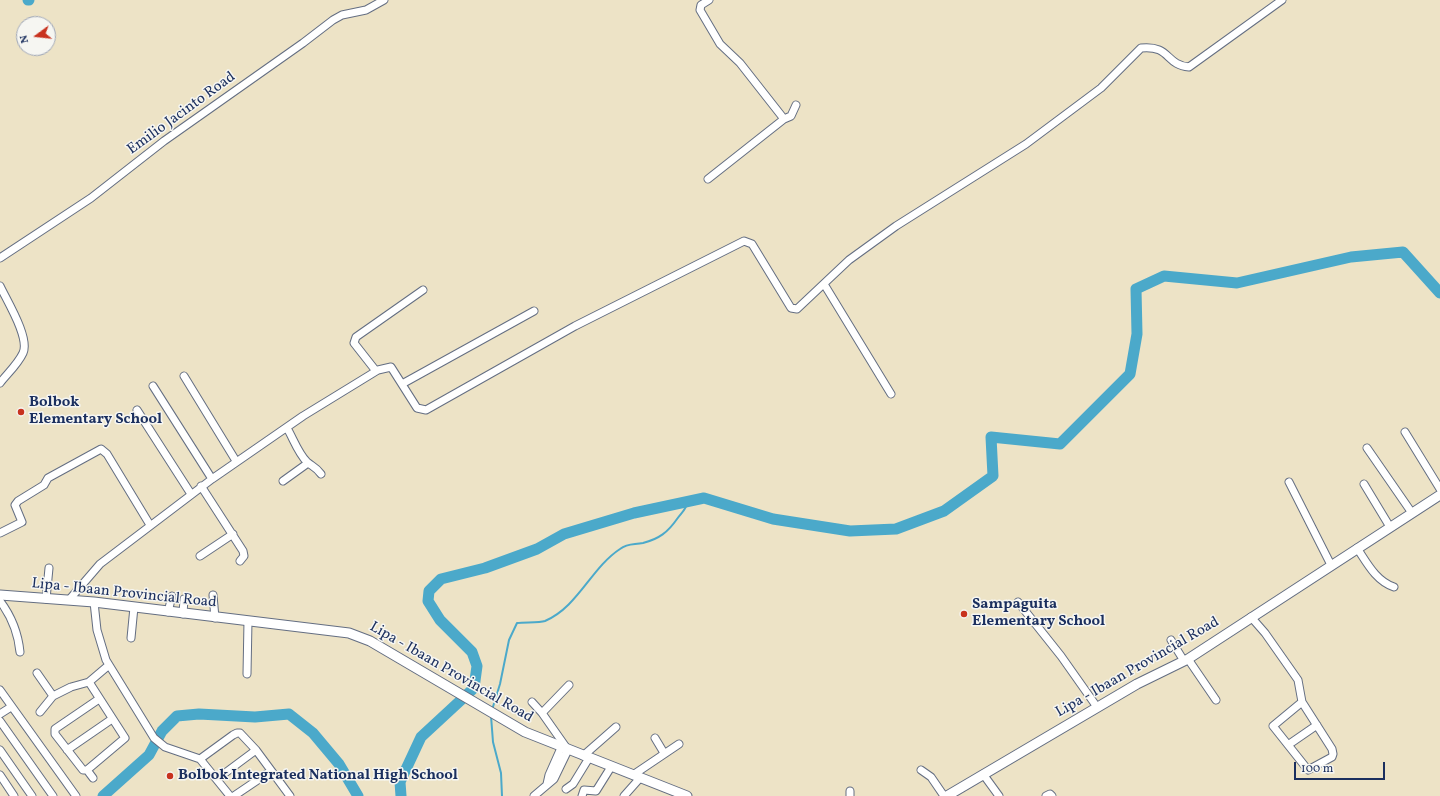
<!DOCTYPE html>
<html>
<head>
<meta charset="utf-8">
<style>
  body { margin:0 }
  #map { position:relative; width:1440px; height:796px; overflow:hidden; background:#ede3c6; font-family:Vollkorn,serif }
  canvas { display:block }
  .north { position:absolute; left:16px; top:16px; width:40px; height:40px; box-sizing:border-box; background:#f6f6f2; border:1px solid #9ea6b7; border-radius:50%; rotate:255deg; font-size:11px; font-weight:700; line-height:16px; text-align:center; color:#1b2f5e }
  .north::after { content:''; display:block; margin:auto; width:14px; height:18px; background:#c8321e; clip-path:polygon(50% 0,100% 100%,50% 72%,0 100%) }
  .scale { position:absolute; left:1294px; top:762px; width:91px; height:18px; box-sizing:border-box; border:2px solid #1b2f5e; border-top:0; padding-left:5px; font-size:12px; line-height:14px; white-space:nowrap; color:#1b2f5e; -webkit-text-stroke:3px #f6f6f2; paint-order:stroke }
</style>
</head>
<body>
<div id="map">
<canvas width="1440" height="796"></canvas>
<div class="north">N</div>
<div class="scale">100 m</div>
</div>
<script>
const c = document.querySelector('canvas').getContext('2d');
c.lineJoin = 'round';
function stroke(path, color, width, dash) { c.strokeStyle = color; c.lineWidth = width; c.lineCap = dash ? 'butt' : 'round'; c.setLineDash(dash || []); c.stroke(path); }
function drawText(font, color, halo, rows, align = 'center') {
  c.font = font + ' Vollkorn,serif'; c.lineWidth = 3; c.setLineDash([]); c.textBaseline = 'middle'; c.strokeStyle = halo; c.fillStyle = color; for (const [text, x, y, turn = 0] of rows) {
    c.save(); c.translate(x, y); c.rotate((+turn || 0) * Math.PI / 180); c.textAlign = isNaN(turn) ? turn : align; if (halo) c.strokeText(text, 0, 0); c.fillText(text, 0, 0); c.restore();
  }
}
stroke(new Path2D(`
  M 492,710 L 500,684 L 509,640 L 517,623 C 525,622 539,623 545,621 C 578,607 591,568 620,549 C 628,543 634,545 643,543 C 659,539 668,532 677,519 C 682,512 686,510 688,501
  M 491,716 L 493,742 L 501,773 L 502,796`), '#4ba9ca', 2);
stroke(new Path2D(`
  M 28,0 L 29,0
  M 103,796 L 149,755 L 162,731 L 177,716 L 199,714 L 255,717 L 289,714 L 313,733 L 339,764 L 358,796
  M 401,796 L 400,782 L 421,737 L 474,688 L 477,666 L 472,652 L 440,620 L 428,601 L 429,591 L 441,579 L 485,568 L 537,549 L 564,534 L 634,513 L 704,498 L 773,519 L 850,531 L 896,529 L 944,511 L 993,476 L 991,437 L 1060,444 L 1130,374 L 1137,334 L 1136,289 L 1164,276 L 1237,283 L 1351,257 L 1403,252 L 1440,293`), '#4ba9ca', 11);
const minor = new Path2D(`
  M 784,119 L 791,116 L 796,105
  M 708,179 L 784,119 L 740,63 L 720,44 L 700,10 L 701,5 L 709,0
  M 0,258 L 91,198 L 164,141 L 303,43 L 333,20 L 342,15 L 366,10 L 384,0
  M 824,284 L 891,394
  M 0,286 C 7,301 30,338 23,353 C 18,364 7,374 0,383
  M 376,371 L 354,343 L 356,337 L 423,290
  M 184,376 L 236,461
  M 402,384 L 534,311
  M 153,386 L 212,479
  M 137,410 L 191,494
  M 287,428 C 293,438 298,453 307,462 C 313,467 315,466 321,474
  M 1405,432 L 1440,489
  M 1367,448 L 1412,513
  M 283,481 L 308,463
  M 1289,482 L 1331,565
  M 1364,484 L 1390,527
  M 201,486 L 243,551 L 244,556 L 240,561
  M 0,533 L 22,522 L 15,505 L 18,501 L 44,485 L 48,478 L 101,449 L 107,454 L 150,525
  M 1357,548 C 1367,563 1376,581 1394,587
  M 200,556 L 233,534
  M 213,595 L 215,618
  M 46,599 L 49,568
  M 69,600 L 100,564 L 212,479 L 303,416 L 378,370 L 391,367 L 417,408 L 426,410 L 575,326 L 744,241 L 752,244 L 791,308 L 797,309 L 849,260 L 896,226 L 1026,144 L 1101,88 L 1141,48 C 1171,45 1165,65 1189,67 L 1282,0
  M 0,601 C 12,617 18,632 20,652
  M 94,602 L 97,630 L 106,660 L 154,738 L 165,747 L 200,759 L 230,796
  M 1018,602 L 1061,656 L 1097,707
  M 168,612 L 172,596
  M 183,614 L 184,599
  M 1251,617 L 1265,633 L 1298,680 L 1302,702 L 1332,749 L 1333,754 L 1332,757 L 1308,770 L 1273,726 L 1302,702
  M 131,638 L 134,607
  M 1171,640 L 1184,661
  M 1188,659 L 1216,700
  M 37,673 L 53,696
  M 247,674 L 248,621
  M 89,682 L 125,738 L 87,770 L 83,770 L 55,734 L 55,729 L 99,699
  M 0,690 L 76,796
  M 532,702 L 542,713
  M 40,712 L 53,696 L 71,687 L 89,682 L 109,665
  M 0,714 L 11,707
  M 0,721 L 53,796
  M 655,738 L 664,753
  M 1288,745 L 1317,725
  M 0,750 L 32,796
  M 67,750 L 112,719
  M 583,756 L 616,727
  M 200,759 L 233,735 L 237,733 L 240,733 L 256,750 L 290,796
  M 87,770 L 93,778
  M 921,770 L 931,777 L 944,796
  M 983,774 L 999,796
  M 0,775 L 14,796
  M 633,775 L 679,744
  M 217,779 L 256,750
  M 547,784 L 549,775 L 561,748
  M 566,789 L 573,784 L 589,758
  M 850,791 L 850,796
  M 234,796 L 271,771
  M 534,796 L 554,779 L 568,750 L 542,713 L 569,685
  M 582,796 L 584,790 L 596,791 L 611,767
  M 624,796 L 640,778
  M 1046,796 L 1050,794 L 1052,796`);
const major = new Path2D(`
  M 0,595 L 94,602 L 349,633 L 370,641 L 525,732 L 687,796
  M 947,796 L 1137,684 L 1188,659 L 1440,495`);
stroke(minor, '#646e82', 9);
stroke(major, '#646e82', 11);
stroke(minor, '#fff', 7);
stroke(major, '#fff', 9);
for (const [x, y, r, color] of [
  [21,412,4,"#c8321e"],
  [964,614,4,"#c8321e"],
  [170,776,4,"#c8321e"]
]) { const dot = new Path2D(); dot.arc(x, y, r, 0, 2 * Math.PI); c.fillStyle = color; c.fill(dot); stroke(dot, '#f6f6f2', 1.5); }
drawText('15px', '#1b2f5e', '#f6f6f2', [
  ["Emilio Jacinto Road",182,114,-36],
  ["Lipa - Ibaan Provincial Road",124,594,6],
  ["Lipa - Ibaan Provincial Road",1138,668,-30],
  ["Lipa - Ibaan Provincial Road",451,673,30]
]);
drawText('bold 15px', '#1b2f5e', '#f6f6f2', [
  ["Bolbok",29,403],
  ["Elementary School",29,420],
  ["Sampaguita",972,605],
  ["Elementary School",972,622],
  ["Bolbok Integrated National High School",178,776]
], 'left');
</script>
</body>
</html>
